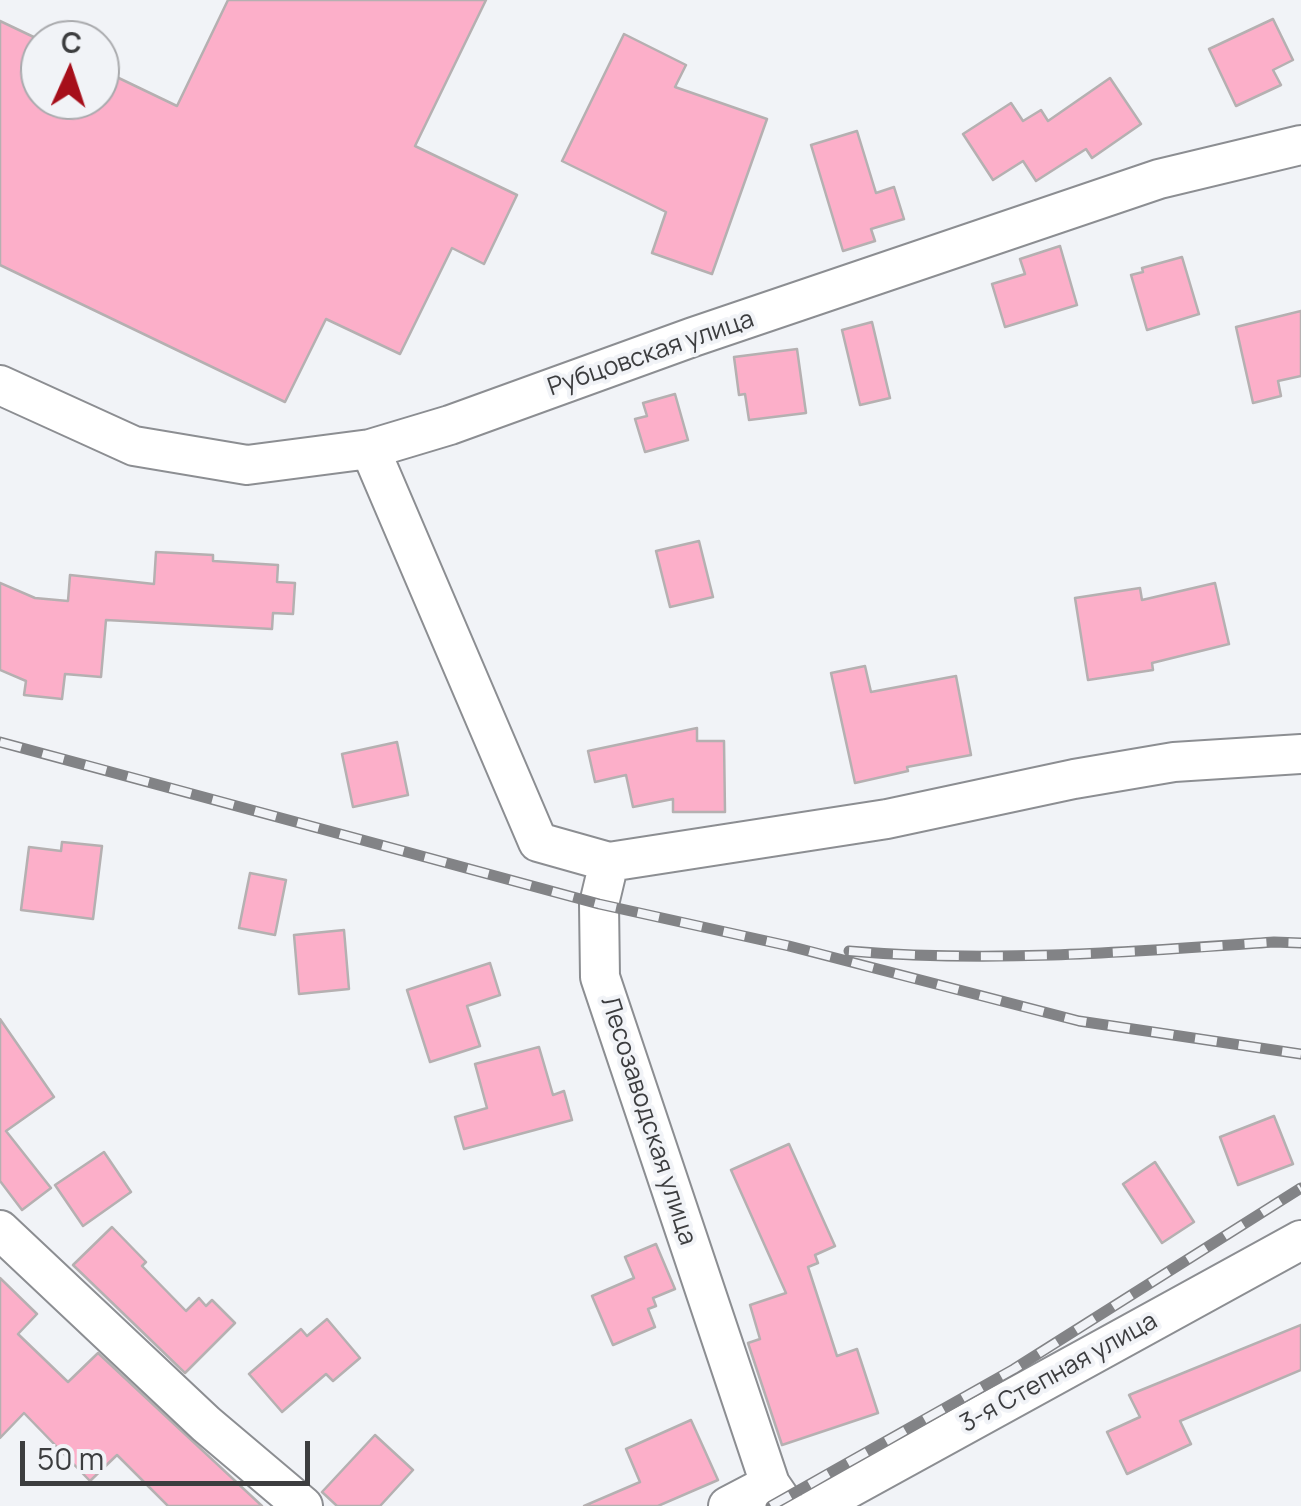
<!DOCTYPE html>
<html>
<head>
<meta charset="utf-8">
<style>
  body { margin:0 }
  #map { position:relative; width:1301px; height:1506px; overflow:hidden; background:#f1f3f7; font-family:Manrope,sans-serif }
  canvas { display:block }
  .north { position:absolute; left:20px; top:20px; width:100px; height:100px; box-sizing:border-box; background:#f1f3f7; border:2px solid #a9aaad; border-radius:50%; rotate:3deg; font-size:28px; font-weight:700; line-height:40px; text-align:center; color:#3c3d3f }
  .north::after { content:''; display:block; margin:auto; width:35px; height:45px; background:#a60e1a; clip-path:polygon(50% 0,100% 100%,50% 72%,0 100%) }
  .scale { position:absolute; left:20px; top:1441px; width:290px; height:45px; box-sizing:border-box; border:5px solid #3c3d3f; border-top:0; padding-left:12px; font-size:30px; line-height:35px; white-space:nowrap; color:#3c3d3f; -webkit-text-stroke:8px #f1f3f7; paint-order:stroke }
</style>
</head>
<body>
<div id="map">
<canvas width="1301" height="1506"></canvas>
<div class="north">С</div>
<div class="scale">50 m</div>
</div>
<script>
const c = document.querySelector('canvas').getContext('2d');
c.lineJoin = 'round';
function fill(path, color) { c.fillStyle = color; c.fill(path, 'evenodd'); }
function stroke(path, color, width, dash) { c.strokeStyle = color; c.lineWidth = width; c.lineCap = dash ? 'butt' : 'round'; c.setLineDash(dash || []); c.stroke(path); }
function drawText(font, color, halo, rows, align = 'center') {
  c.font = font + ' Manrope,sans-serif'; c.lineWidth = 8; c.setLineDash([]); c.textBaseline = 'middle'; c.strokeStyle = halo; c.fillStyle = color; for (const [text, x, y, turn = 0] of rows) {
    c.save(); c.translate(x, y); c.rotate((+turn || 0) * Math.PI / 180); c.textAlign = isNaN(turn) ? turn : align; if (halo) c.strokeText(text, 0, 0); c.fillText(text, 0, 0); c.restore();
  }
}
const building = new Path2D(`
  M 228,0 L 486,0 L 415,146 L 517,195 L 484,264 L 452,248 L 400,354 L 326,319 L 285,402 L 0,265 L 0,21 L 40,40 L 40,100 L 100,100 L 100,69 L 177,106 Z
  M 1273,19 L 1293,60 L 1273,70 L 1281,85 L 1236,106 L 1209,49 Z
  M 624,34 L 686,65 L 675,87 L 767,119 L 712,274 L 652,253 L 666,212 L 562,161 Z
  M 1110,78 L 1141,124 L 1092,158 L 1086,149 L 1036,181 L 1023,161 L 993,180 L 963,134 L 1011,103 L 1023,121 L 1041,110 L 1048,121 Z
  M 857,131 L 876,193 L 894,187 L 904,219 L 871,229 L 875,241 L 843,251 L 811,145 Z
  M 1060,246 L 1077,305 L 1005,327 L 992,284 L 1025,274 L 1020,259 Z
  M 1182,257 L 1199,314 L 1147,330 L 1131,275 L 1143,272 L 1142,268 Z
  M 1301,311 L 1301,376 L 1278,381 L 1281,396 L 1253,403 L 1236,327 Z
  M 872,322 L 890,398 L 860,405 L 842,330 Z
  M 797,349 L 806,413 L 749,420 L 745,394 L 739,395 L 734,357 Z
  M 675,394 L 688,440 L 645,452 L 635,419 L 647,416 L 643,403 Z
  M 699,541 L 713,597 L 670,607 L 656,551 Z
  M 156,552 L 213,555 L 213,561 L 278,565 L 277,582 L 295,583 L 293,614 L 273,613 L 272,629 L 106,620 L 101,677 L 65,674 L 62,699 L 24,695 L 26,681 L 0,670 L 0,583 L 35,598 L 68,601 L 70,575 L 154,584 Z
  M 1215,583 L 1229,644 L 1152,663 L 1153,670 L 1088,680 L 1075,598 L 1140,588 L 1142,600 Z
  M 865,666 L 871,692 L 956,676 L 971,755 L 907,767 L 908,771 L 855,783 L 831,673 Z
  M 697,728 L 697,741 L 724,741 L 725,812 L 673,812 L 673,799 L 633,807 L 626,775 L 595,782 L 588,751 Z
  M 397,742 L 408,795 L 353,807 L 342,754 Z
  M 62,842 L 102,846 L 93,919 L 21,910 L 29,847 L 61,851 Z
  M 250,873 L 286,880 L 275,935 L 239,928 Z
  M 344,930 L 349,989 L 299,994 L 294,935 Z
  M 490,963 L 500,995 L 467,1006 L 480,1046 L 430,1062 L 407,990 Z
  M 0,1019 L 54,1097 L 6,1131 L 51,1188 L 22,1210 L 0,1181 Z
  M 539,1047 L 553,1095 L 564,1091 L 572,1120 L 464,1149 L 455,1117 L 487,1108 L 475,1064 Z
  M 1274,1116 L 1293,1164 L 1238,1185 L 1220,1137 Z
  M 789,1144 L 835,1246 L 815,1255 L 818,1263 L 808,1267 L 837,1356 L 857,1349 L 878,1413 L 782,1445 L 748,1343 L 760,1339 L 750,1305 L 786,1293 L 731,1170 Z
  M 104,1152 L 131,1192 L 83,1226 L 55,1185 Z
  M 1155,1162 L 1194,1222 L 1162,1243 L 1123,1184 Z
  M 112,1227 L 146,1262 L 142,1266 L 186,1311 L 199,1298 L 206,1306 L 212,1300 L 235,1323 L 185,1373 L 73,1265 Z
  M 656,1244 L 675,1289 L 653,1298 L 656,1306 L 648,1309 L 655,1327 L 613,1345 L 592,1296 L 634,1278 L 625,1257 Z
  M 0,1278 L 37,1314 L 18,1334 L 68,1382 L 98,1353 L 262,1506 L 168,1506 L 117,1455 L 90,1481 L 24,1413 L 0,1438 Z
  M 327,1319 L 360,1358 L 333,1381 L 326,1374 L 282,1412 L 249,1374 L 301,1329 L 307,1336 Z
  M 1301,1325 L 1301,1370 L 1180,1421 L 1191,1444 L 1127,1474 L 1107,1432 L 1140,1417 L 1129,1395 Z
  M 691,1420 L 718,1480 L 658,1506 L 584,1506 L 640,1482 L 626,1449 Z
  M 375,1435 L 413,1470 L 380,1506 L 337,1506 L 322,1492 Z`);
fill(building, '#fcafc9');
stroke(building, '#b5b0b1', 2.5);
const minor = new Path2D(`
  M 0,385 L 134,446 L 247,465 L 370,449 L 450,425 L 693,337 L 1159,179 L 1301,145
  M 370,449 L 538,842 L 609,862 L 599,904 L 600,977 L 770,1484 L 785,1506
  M 609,862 L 887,819 L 1074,779 L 1174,762 L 1301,754
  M 0,1230 L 206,1424 L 303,1506
  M 728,1506 L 770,1484
  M 817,1506 L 1301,1240`);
stroke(minor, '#8c8e92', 42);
stroke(minor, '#fff', 38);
const rail = new Path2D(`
  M 0,742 L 599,904 L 789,946 L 1079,1021 L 1301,1054
  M 849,951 C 991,963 1132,952 1274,942 L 1301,943
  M 771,1506 L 1014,1369 L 1301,1188`);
stroke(rail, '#828386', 11);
stroke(rail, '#f1f3f7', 8, [22]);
drawText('25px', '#3c3d3f', '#f1f3f7', [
  ["Рубцовская улица",651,354,-19],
  ["Лесозаводская улица",648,1121,72],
  ["3-я Степная улица",1059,1373,-29]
]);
</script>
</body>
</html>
